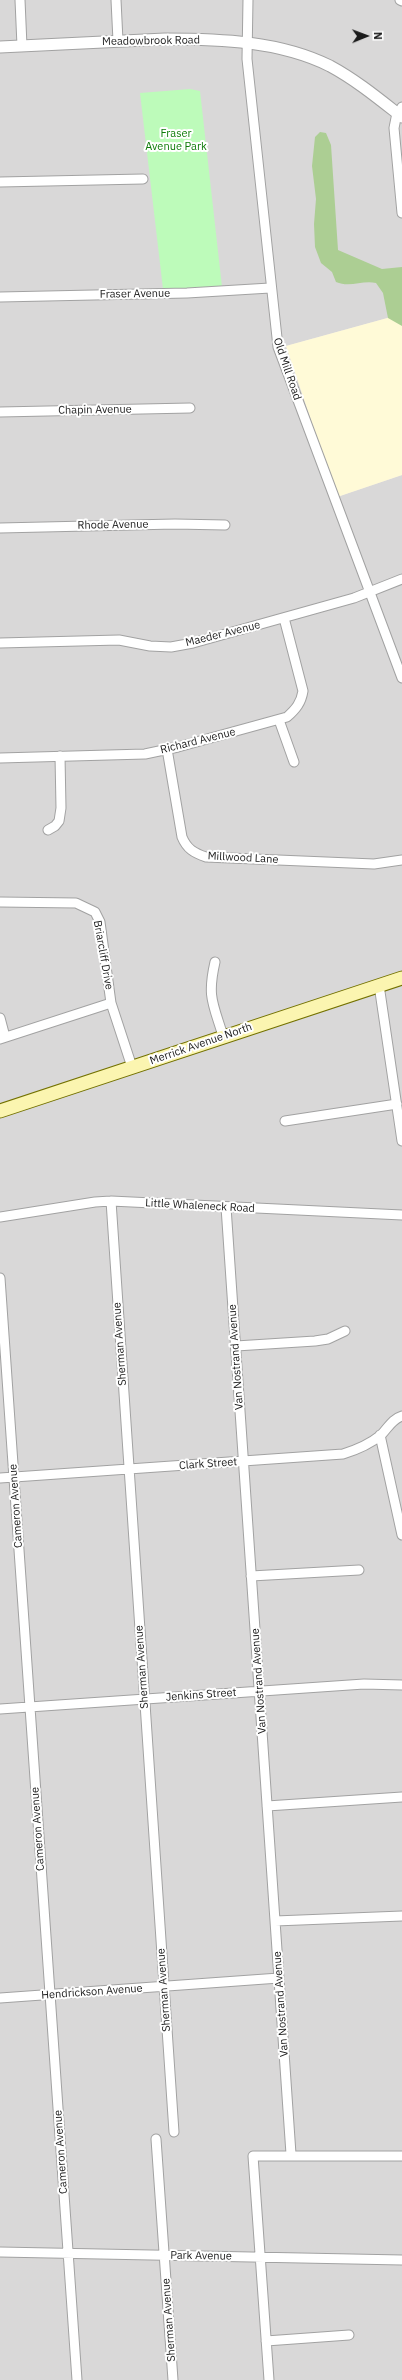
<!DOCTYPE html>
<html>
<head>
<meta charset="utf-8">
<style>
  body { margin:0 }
  #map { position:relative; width:402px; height:2380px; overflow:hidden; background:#ede7e0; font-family:"IBM Plex Sans",sans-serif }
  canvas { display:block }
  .north { position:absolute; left:346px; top:16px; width:40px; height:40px; -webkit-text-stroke:3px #fff; paint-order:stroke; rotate:89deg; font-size:11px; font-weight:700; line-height:16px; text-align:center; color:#1b1b1b }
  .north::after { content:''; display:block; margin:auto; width:14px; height:18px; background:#1b1b1b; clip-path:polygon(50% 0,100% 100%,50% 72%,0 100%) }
</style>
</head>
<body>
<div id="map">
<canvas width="402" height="2380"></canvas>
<div class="north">N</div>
</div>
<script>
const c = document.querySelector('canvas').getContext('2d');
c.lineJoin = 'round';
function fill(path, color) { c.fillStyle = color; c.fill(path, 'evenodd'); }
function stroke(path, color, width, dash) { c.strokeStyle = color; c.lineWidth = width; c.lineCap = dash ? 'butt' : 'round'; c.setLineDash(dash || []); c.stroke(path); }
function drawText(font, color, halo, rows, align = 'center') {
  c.font = font + ' "IBM Plex Sans",sans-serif'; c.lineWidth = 4; c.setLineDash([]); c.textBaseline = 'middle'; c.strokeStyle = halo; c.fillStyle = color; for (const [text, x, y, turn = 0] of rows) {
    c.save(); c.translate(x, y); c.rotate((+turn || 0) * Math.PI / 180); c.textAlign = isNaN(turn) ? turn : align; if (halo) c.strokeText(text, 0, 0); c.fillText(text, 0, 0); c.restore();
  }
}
fill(new Path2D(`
  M 0,0 L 402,0 L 402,314 L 286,346 L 337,497 L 402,475 L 402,2380 L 0,2380 Z`), '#d9d8d8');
fill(new Path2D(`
  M 402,314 L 402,475 L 337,497 L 286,346 Z`), '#fffad7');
fill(new Path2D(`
  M 320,132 L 326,133 L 331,145 L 338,250 L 382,269 L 402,267 L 402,326 L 388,318 L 383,293 L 376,283 C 362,280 350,288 336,282 L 332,272 L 321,263 L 315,247 L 314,224 L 316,199 L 312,166 L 315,137 Z`), '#acce93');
fill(new Path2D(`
  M 190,89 L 200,91 L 222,287 L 163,289 L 140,93 Z`), '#bdfbba');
const minor = new Path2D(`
  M 20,0 L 22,46
  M 116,0 L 118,41
  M 248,0 L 247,59 L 278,347 L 402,678
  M 400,0 L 402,1
  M 0,182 L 143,179
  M 402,213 L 394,128 L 396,118 L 402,107
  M 0,297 L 187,293 L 270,288
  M 0,412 L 190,408
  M 0,528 L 175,524 L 225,525
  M 0,643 L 119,640 L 150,646 L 171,647 L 193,643 L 354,598 L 402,579
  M 279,720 L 294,762
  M 167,749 L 182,837 C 187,849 194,853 206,857 L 374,864 L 402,860
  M 0,758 L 145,754 L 178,747 L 287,717 C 296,709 301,703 303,691 L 284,618
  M 48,830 L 55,826 L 59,821 L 61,808 L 60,756
  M 0,902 L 76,903 L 95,912 L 100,922 L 111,1003 L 132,1067
  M 215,962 C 207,997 213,1003 223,1036
  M 379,985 L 402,1141
  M 0,1018 L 5,1037
  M 0,1039 L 111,1003
  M 285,1121 L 397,1104
  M 111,1201 L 174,2132
  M 226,1207 L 291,2154
  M 0,1217 L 95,1202 L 111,1201 L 402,1215
  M 0,1278 L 77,2380
  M 236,1346 L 315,1341 L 328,1339 L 345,1331
  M 380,1435 L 402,1535
  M 0,1478 L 343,1454 C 356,1450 370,1444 381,1435 C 388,1428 392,1419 402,1416
  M 251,1576 L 359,1570
  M 0,1709 L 364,1684 L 402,1685
  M 267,1806 L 402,1797
  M 275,1921 L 402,1916
  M 0,1998 L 279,1978
  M 156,2139 L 173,2380
  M 0,2252 L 402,2260
  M 266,2341 L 349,2335
  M 269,2380 L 253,2156 L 402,2156`);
const tertiary = new Path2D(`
  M 0,47 L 165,39 C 220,39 280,41 330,66 C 356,80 379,99 402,117`);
const secondary = new Path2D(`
  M 0,1111 L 402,978`);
stroke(minor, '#a2a2a2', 11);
stroke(tertiary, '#a2a2a2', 13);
stroke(secondary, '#737101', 15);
stroke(minor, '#fff', 9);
stroke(tertiary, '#fff', 11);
stroke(secondary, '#fbf5b0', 13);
drawText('11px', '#1b1b1b', '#fff', [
  ["Meadowbrook Road",151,41,-1],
  ["Fraser Avenue",135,294,-1],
  ["Old Mill Road",287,369,71],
  ["Chapin Avenue",95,410,-1],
  ["Rhode Avenue",113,525,-1],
  ["Maeder Avenue",223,634,-14],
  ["Richard Avenue",198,741,-14],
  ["Millwood Lane",243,858,3],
  ["Briarcliff Drive",103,955,80],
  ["Merrick Avenue North",201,1044,-19],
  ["Little Whaleneck Road",200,1206,3],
  ["Sherman Avenue",120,1344,-94],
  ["Van Nostrand Avenue",236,1357,-94],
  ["Clark Street",208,1464,-4],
  ["Cameron Avenue",16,1506,-94],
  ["Sherman Avenue",142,1667,-94],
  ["Van Nostrand Avenue",259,1681,-94],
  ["Jenkins Street",201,1695,-4],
  ["Cameron Avenue",38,1829,-94],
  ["Sherman Avenue",164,1990,-94],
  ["Hendrickson Avenue",92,1992,-4],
  ["Van Nostrand Avenue",281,2004,-94],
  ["Cameron Avenue",61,2152,-94],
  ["Park Avenue",201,2256,1],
  ["Sherman Avenue",169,2320,-94]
]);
drawText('11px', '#0d7b08', '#fff', [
  ["Fraser",176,134],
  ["Avenue Park",176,147]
]);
</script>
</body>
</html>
